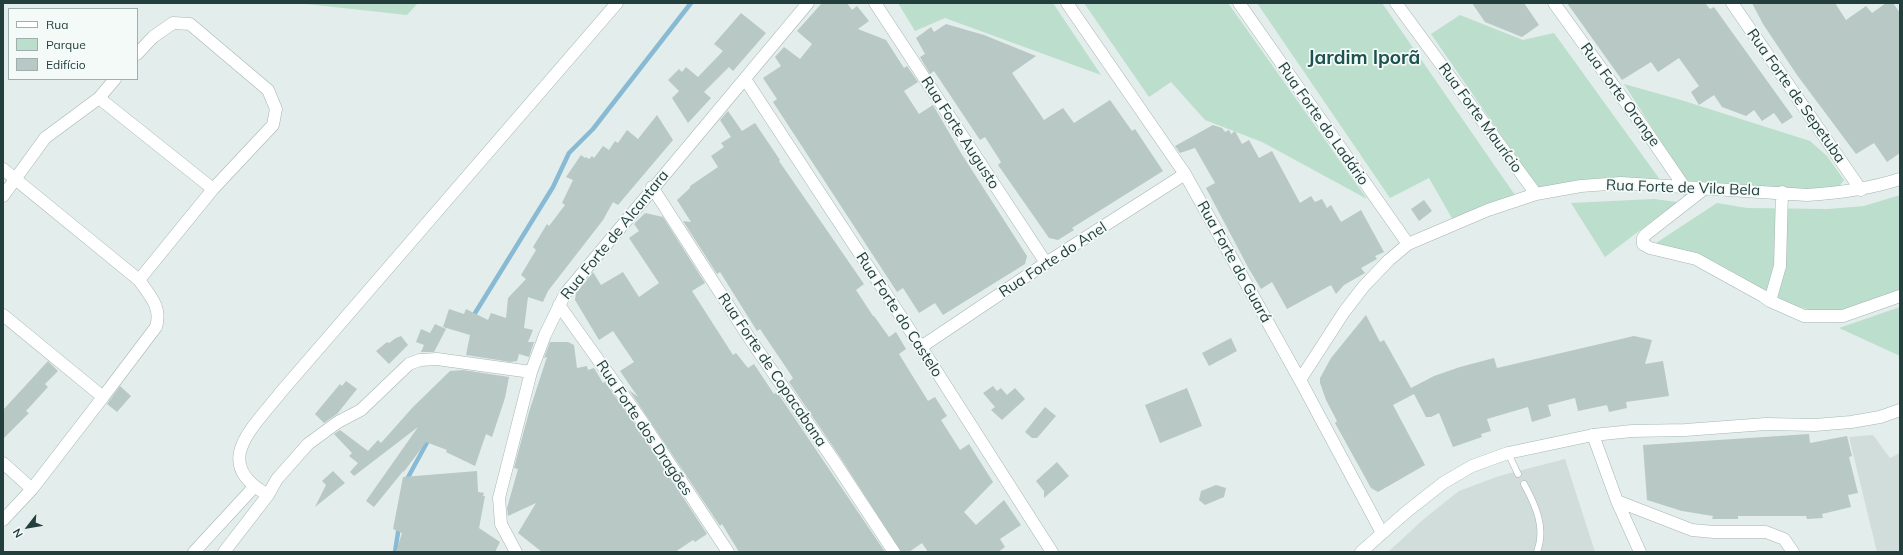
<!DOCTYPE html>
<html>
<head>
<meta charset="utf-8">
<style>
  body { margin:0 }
  #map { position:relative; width:1903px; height:555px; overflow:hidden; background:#e3edeb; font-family:Mulish,sans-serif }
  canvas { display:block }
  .frame { position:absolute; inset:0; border:4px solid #223f3d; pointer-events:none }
  .legend { position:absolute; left:8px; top:8px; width:130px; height:72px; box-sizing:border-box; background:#f4faf8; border:1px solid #a0afad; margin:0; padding:5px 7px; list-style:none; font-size:12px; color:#223f3d }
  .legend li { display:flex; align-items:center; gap:8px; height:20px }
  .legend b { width:20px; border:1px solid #a0afad }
  .north { position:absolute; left:8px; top:507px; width:40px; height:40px; -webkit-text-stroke:3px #f4faf8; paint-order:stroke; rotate:239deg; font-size:11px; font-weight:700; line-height:16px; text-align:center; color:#223f3d }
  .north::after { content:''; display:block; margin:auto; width:14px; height:18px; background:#223f3d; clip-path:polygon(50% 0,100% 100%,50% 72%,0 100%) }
</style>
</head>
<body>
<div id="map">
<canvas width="1903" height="555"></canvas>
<div class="frame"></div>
<ul class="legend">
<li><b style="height:5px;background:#fff"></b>Rua</li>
<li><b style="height:11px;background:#bbdfcc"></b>Parque</li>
<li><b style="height:11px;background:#b8c8c4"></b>Edifício</li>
</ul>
<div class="north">N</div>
</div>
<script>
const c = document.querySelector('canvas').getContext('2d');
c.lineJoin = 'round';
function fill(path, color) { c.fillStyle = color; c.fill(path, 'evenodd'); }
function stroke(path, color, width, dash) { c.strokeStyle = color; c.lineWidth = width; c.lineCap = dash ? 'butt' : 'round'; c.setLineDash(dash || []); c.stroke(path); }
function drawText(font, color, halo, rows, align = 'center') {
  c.font = font + ' Mulish,sans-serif'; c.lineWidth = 3.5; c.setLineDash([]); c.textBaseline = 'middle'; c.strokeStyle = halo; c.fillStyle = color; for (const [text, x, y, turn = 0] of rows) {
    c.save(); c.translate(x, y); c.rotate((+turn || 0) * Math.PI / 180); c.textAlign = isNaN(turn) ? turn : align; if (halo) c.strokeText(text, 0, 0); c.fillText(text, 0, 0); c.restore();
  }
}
fill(new Path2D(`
  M 1873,435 L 1890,458 L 1900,453 L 1900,552 L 1877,552 L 1849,437 Z
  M 1565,459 L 1595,552 L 1388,552 L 1425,518 L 1459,491 L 1499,476 Z`), '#d1ddda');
fill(new Path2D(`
  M 297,3 L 418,3 L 407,15 Z
  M 898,3 L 1053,3 L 1101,75 L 945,18 L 915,31 Z
  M 1084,3 L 1228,3 L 1367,199 L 1262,142 L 1205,120 L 1171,82 L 1149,97 Z
  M 1257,3 L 1382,3 L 1517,198 L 1453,220 L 1429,178 L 1390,198 Z
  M 1460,15 L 1523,40 L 1554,33 L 1661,181 L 1539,190 L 1431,34 Z
  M 1624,84 L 1681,100 L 1810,141 L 1827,156 L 1844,180 L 1838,188 L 1802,190 L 1687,182 Z
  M 1900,195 L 1900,290 L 1841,311 L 1813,311 L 1790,304 L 1711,260 L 1656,243 L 1717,203 L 1747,208 L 1828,209 L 1864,206 Z
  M 1654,199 L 1677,202 L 1605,257 L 1571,203 Z
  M 1900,307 L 1900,356 L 1839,328 Z`), '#bbdfcc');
stroke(new Path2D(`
  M 472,318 L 553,187 L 569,153 L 593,129 L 691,3
  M 406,481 L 430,437
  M 395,552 L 399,526`), '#89bad4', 4.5);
fill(new Path2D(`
  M 822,3 L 847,3 L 852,10 L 857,6 L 869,21 L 858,29 L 886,40 L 904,68 L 907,66 L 918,82 L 904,91 L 919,114 L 933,105 L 961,153 L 1027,256 L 1025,264 L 943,315 L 935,303 L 919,313 L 903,288 L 897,292 L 773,102 L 777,99 L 763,78 L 781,66 L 775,57 L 784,47 L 800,59 L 812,44 L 797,31 Z
  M 1472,3 L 1524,3 L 1539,25 L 1522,37 L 1485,22 Z
  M 1567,3 L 1705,3 L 1710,9 L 1714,7 L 1793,117 L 1782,124 L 1774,113 L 1762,121 L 1754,110 L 1746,116 L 1722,107 L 1714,95 L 1699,105 L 1691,92 L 1699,86 L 1679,58 L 1658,72 L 1651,62 L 1622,80 Z
  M 1752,3 L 1835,3 L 1846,20 L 1866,6 L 1872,13 L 1886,3 L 1893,3 L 1900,13 L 1900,153 L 1887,162 L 1874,143 L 1856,154 L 1797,75 L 1763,24 Z
  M 741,13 L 766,33 L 733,71 L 729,67 L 704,92 L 711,98 L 688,123 L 672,98 L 679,91 L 668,80 L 679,69 L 682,72 L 686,67 L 698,77 L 723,51 L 714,44 Z
  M 946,24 L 984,35 L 1036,56 L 1012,73 L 1044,120 L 1063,108 L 1074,123 L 1110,100 L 1132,131 L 1135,129 L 1163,171 L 1072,228 L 1074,230 L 1058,240 L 1049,238 L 998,165 L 1001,162 L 985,137 L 980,140 L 934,71 L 930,74 L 920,57 L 925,54 L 916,38 L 931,27 L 934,32 Z
  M 728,111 L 742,131 L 755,123 L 780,160 L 779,161 L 864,284 L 856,290 L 873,316 L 874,316 L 889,337 L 896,332 L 906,349 L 899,354 L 928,401 L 935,397 L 947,416 L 941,420 L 960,450 L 969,444 L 993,482 L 964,512 L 976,525 L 1004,500 L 1021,525 L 1000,539 L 1005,547 L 998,552 L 928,552 L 922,543 L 909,552 L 901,552 L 840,457 L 789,382 L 793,378 L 781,360 L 760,329 L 757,331 L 720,272 L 717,274 L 683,221 L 691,222 L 677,200 L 690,188 L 690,186 L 718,167 L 711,156 L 724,147 L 721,143 L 731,137 L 720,120 Z
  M 657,115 L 673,140 L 618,205 L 613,202 L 603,220 L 548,291 L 543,302 L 528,297 L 524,328 L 533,330 L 528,342 L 534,342 L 529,357 L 519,354 L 517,361 L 511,362 L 466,355 L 470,335 L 443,327 L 449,309 L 464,314 L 466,309 L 488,320 L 491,313 L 506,318 L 508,298 L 526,279 L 521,275 L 536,250 L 533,247 L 547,224 L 549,226 L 565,205 L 562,203 L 573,180 L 566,177 L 581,155 L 585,158 L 586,157 L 589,159 L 592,156 L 594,158 L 603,146 L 609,150 L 615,141 L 618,143 L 627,130 L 638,139 Z
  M 1213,125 L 1222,128 L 1225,132 L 1229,130 L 1231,134 L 1235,131 L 1242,144 L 1249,140 L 1259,158 L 1272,151 L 1300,203 L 1311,196 L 1315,202 L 1322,199 L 1327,208 L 1331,205 L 1341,222 L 1361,210 L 1384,252 L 1375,256 L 1377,259 L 1361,268 L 1365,273 L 1344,285 L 1336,294 L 1331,285 L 1287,309 L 1272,282 L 1261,289 L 1249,269 L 1206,188 L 1215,183 L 1195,148 L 1180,153 L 1175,146 Z
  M 1424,200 L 1432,211 L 1419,221 L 1411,209 Z
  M 645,213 L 663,217 L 705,283 L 692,291 L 733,355 L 736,353 L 748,368 L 754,364 L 774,394 L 777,392 L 885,552 L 739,552 L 722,524 L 720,526 L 629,390 L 638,397 L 620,371 L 634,362 L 613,331 L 599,340 L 575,300 L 576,293 L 593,272 L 601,285 L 623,272 L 639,297 L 659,283 L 629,238 L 639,231 L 634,224 Z
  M 1366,315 L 1380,342 L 1384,340 L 1411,388 L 1434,376 L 1460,367 L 1494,358 L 1497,368 L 1634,336 L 1652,340 L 1645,364 L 1663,361 L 1669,396 L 1626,402 L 1627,408 L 1609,412 L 1607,405 L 1578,411 L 1575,398 L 1548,405 L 1551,416 L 1532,422 L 1528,407 L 1487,419 L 1491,431 L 1481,434 L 1482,437 L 1453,447 L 1439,413 L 1431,417 L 1426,417 L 1414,394 L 1393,405 L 1425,465 L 1378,492 L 1371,488 L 1335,423 L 1337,421 L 1326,400 L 1320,383 L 1320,378 L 1331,358 Z
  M 435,324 L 446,329 L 434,352 L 421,352 L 424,345 L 416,342 L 421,329 L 430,333 Z
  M 401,336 L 408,345 L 389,364 L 376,351 L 387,342 L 389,343 L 396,338 Z
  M 1231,338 L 1237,351 L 1209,366 L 1202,353 Z
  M 550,342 L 568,342 L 574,345 L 577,368 L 587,366 L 588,370 L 594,368 L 603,383 L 605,382 L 633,421 L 707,534 L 695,542 L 693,540 L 675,552 L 542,552 L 518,533 L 536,503 L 508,516 L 507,508 L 518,469 L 514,468 L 529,412 L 547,357 L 544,358 Z
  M 48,361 L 58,371 L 45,384 L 48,387 L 26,411 L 29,413 L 3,439 L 3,410 Z
  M 463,370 L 509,377 L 505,398 L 492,437 L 486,434 L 475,466 L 446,452 L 447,450 L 426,442 L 403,473 L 404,470 L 374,507 L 366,501 L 418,427 L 354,476 L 350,472 L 358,463 L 349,456 L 352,453 L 334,434 L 340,430 L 368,451 L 378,440 L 381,443 L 413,407 L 450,371 Z
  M 346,381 L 357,389 L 337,414 L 324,423 L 315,414 L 340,384 L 342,386 Z
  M 120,386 L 131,396 L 117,412 L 107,404 Z
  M 993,386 L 997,391 L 1001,388 L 1007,395 L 1015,388 L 1025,399 L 1002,420 L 991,410 L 995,407 L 983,393 Z
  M 1187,388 L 1202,426 L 1160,443 L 1145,405 Z
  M 1045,407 L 1056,416 L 1037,438 L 1032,438 L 1025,432 Z
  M 1809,434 L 1810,443 L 1847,436 L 1852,456 L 1849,457 L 1858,493 L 1848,495 L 1851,507 L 1822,514 L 1823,518 L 1807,519 L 1806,516 L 1738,516 L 1738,519 L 1712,519 L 1713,516 L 1682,511 L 1647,500 L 1643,445 Z
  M 1057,462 L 1069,476 L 1044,498 L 1044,491 L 1036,481 Z
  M 333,471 L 345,483 L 315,507 L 326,485 L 322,481 Z
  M 477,471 L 478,492 L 484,493 L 483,496 L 485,496 L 479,528 L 500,542 L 495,552 L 396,552 L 402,533 L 393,529 L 403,477 Z
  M 1216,485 L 1226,488 L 1224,497 L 1205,505 L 1199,500 L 1201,491 Z`), '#b8c8c4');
const service = new Path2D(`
  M 1508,453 L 1518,474
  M 1524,484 C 1536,506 1546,528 1537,552`);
const minor = new Path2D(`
  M 875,3 L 1046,263
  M 1067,3 L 1185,174 L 1300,380 L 1382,533
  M 1239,3 L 1408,244
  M 1396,3 L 1536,194
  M 1554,3 L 1642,125 L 1685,188
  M 1732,3 L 1861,190
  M 137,54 L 153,37 L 173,23 L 190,24 L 268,90 L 276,109 L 273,125 L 213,189 L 139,280
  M 745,79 L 921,347 L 1052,552
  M 99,98 L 213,189
  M 3,169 L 139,280 C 150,296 162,307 156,327 L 103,397
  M 652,187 L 750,339 L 834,461 L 894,552
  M 1704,189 L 1645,235 L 1643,238 L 1643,244 L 1650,248 L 1696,259 L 1763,296 L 1770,301 L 1780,266 L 1782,192
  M 3,196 L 45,138 L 99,98 L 115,79
  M 1770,301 L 1804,316 L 1843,316 L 1900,296
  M 559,305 L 639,417 L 728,552
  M 3,315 L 103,397 L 32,489 L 3,520
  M 921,347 L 1046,263 L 1185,174
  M 1300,380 L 1344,312 L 1364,286 L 1389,260 L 1408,244 L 1488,210 L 1536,194 L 1581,186 L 1621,183 L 1807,195 C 1840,193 1869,189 1900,179
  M 1593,435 L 1617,501 L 1640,552
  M 3,463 L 32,489
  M 268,495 C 210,463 253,428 281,392 L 617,3
  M 1617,501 L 1692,530 L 1714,532 L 1766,532 L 1784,539 L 1793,552
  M 194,552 L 254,487
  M 224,552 L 268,495 L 277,479 L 308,444 L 338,422 L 361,410 L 409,364 L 420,360 L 437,359 L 531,372
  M 516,552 L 501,524 L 499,498 L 531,372 L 545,335 L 565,294 L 808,3`);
const secondary = new Path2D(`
  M 1361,552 L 1405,513 L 1443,483 L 1472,466 L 1508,453 L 1593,435 L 1632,431 L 1685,430 L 1766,424 L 1815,425 L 1851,422 L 1880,417 L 1900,410`);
stroke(service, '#a5b5b3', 7);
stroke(minor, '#a5b5b3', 13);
stroke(secondary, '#a1b9b5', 13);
stroke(service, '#fff', 6);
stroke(minor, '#fff', 12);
stroke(secondary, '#fff', 12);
drawText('15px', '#223f3d', '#f4faf8', [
  ["Rua Forte Orange",1620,95,54],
  ["Rua Forte de Sepetuba",1796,96,55],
  ["Rua Forte Maurício",1480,118,54],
  ["Rua Forte do Ladário",1323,124,55],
  ["Rua Forte Augusto",960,133,57],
  ["Rua Forte de Vila Bela",1683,188,2],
  ["Rua Forte de Alcantara",615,235,-51],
  ["Rua Forte do Anel",1053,260,-33],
  ["Rua Forte do Guará",1234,262,61],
  ["Rua Forte do Castelo",899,315,57],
  ["Rua Forte de Copacabana",772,370,56],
  ["Rua Forte dos Dragões",644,428,56]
]);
drawText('bold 19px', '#1d5250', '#f4faf8', [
  ["Jardim Iporã",1364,58]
]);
</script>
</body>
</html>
